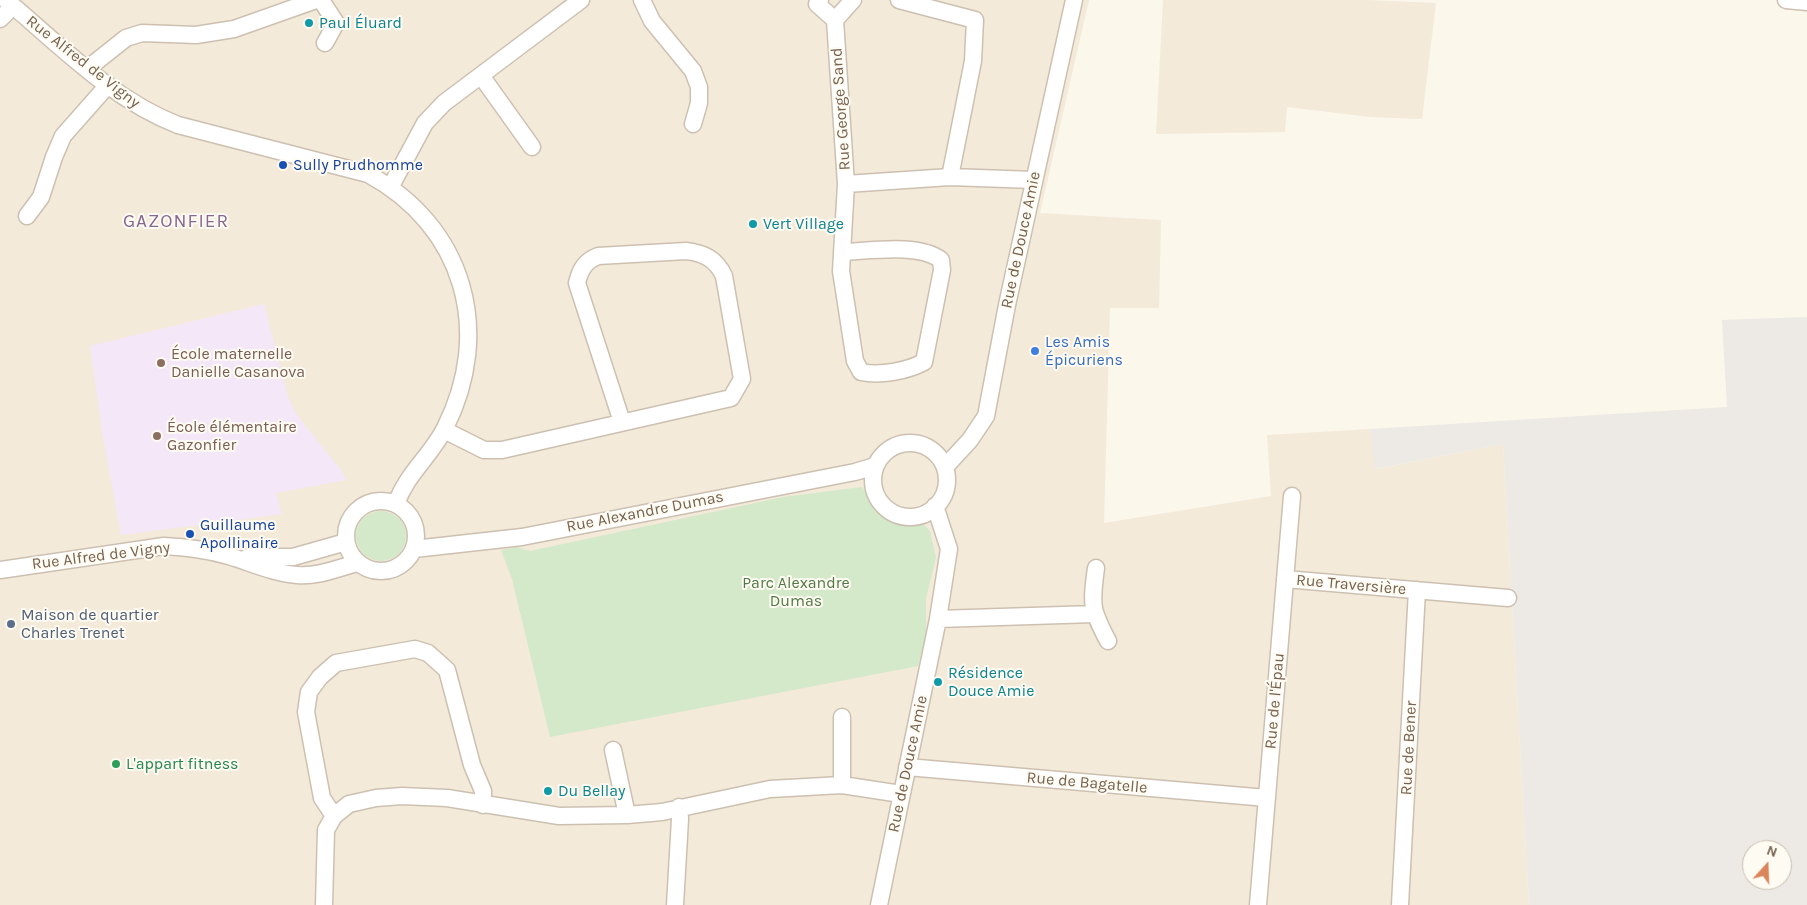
<!DOCTYPE html>
<html>
<head>
<meta charset="utf-8">
<style>
  body { margin:0 }
  #map { position:relative; width:1807px; height:905px; overflow:hidden; background:#fbf7eb; font-family:Karla,sans-serif }
  canvas { display:block }
  .north { position:absolute; left:1742px; top:840px; width:50px; height:50px; box-sizing:border-box; background:#fefbf2; border:1px solid #c7bdb1; border-radius:50%; rotate:20deg; font-size:14px; font-weight:700; line-height:20px; text-align:center; color:#75614f }
  .north::after { content:''; display:block; margin:auto; width:18px; height:22px; background:#dc855a; clip-path:polygon(50% 0,100% 100%,50% 72%,0 100%) }
</style>
</head>
<body>
<div id="map">
<canvas width="1807" height="905"></canvas>
<div class="north">N</div>
</div>
<script>
const c = document.querySelector('canvas').getContext('2d');
c.lineJoin = 'round';
function fill(path, color) { c.fillStyle = color; c.fill(path, 'evenodd'); }
function stroke(path, color, width, dash) { c.strokeStyle = color; c.lineWidth = width; c.lineCap = dash ? 'butt' : 'round'; c.setLineDash(dash || []); c.stroke(path); }
function drawText(font, color, halo, rows, align = 'center') {
  c.font = font + ' Karla,sans-serif'; c.lineWidth = 4; c.setLineDash([]); c.textBaseline = 'middle'; c.strokeStyle = halo; c.fillStyle = color; for (const [text, x, y, turn = 0] of rows) {
    c.save(); c.translate(x, y); c.rotate((+turn || 0) * Math.PI / 180); c.textAlign = isNaN(turn) ? turn : align; if (halo) c.strokeText(text, 0, 0); c.fillText(text, 0, 0); c.restore();
  }
}
fill(new Path2D(`
  M 0,0 L 1089,0 L 1040,213 L 1161,220 L 1159,308 L 1110,308 L 1104,523 L 1271,496 L 1267,435 L 1370,429 L 1376,469 L 1503,444 L 1529,905 L 0,905 Z
  M 1163,0 L 1368,0 L 1436,3 L 1422,119 L 1370,117 L 1287,107 L 1285,132 L 1156,134 Z`), '#f3eada');
fill(new Path2D(`
  M 1807,317 L 1807,905 L 1529,905 L 1503,444 L 1375,469 L 1370,429 L 1727,407 L 1722,320 ZM 1752,850 L 1782,850 L 1782,880 L 1752,880 Z`), '#ede9e4');
fill(new Path2D(`
  M 264,304 L 288,397 L 296,414 L 341,470 L 346,480 L 276,493 L 282,514 L 121,535 L 102,431 L 90,346 Z`), '#f4e8f8');
fill(new Path2D(`
  M 862,487 C 881,512 891,522 923,524 L 930,531 L 936,557 L 926,599 L 926,634 L 918,666 L 550,737 L 512,579 L 501,550 L 517,547 L 530,551 L 783,497 Z
  M356 536a25 25 0 1 1 50 0a25 25 0 1 1-50 0Z`), '#d3e9ca');
const minor = new Path2D(`
  M 6,0 C 60,45 111,99 178,125 L 368,174 C 464,226 494,331 445,428 C 431,456 407,473 396,504
  M 321,0 L 336,23 L 325,43
  M 642,0 L 652,21 L 693,71 L 699,87 L 699,103 L 693,124
  M 820,0 L 817,4 L 835,20
  M 853,0 L 835,20 L 846,184 L 950,177 L 1034,180
  M 899,0 L 975,20 L 973,61 L 950,177
  M 1786,0 L 1807,2
  M 0,19 L 13,6
  M 87,69 L 126,38 L 142,33 L 196,35 L 234,29 L 316,0
  M 482,77 L 532,147
  M 391,186 L 425,123 L 444,103 L 581,0
  M 27,216 L 41,197 L 54,157 L 63,136 L 108,85
  M 842,252 C 870,251 919,243 941,260 L 942,270 L 924,362 C 907,371 881,376 861,372 L 855,361 L 841,271 L 846,184
  M 444,430 L 484,450 L 502,450 L 731,398 L 742,379 L 724,276 C 716,259 704,253 686,251 L 598,256 C 585,261 580,270 577,283 L 622,422
  M873 480a37 37 0 1 1 74 0a37 37 0 1 1-74 0Z
  M 945,467 L 970,440 L 986,416 L 1007,305 L 1074,0
  M346 536a35 35 0 1 1 70 0a35 35 0 1 1-70 0Z
  M 414,549 L 522,537 L 855,472 L 875,466
  M 248,557 L 293,557 L 346,542
  M 1096,568 C 1091,605 1091,609 1108,641
  M 0,570 L 164,546 C 187,547 208,550 229,556 C 252,563 273,573 297,575 C 317,577 338,568 357,563
  M 1285,579 L 1508,598
  M 938,619 L 1094,614
  M 613,750 L 627,815
  M 907,767 L 1267,798
  M 842,785 L 842,717
  M 334,816 L 322,798 L 306,712 L 309,692 L 320,677 L 336,663 L 415,649 L 428,653 L 447,670 L 472,765 L 483,791 L 483,805
  M 324,905 L 326,830 L 334,816 L 349,804 L 376,798 L 402,796 L 447,798 L 559,816 L 627,815 L 662,812 L 770,789 L 842,785 L 901,794
  M 675,905 L 680,819 L 679,807
  M 879,905 L 938,619 L 949,549 L 935,506
  M 1258,905 L 1292,496
  M 1400,905 L 1417,590`);
stroke(minor, '#cdc0b1', 19);
stroke(minor, '#fff', 16);
for (const [x, y, r, color] of [
  [309,23,5,"#0f9aa8"],
  [283,165,5,"#1a4fb4"],
  [753,224,5,"#0f9aa8"],
  [1035,351,5,"#3f7fe0"],
  [161,363,5,"#8d6e63"],
  [157,436,5,"#8d6e63"],
  [190,534,5,"#1a4fb4"],
  [11,624,5,"#5c6f8a"],
  [938,682,5,"#0f9aa8"],
  [116,764,5,"#2e9e5b"],
  [548,791,5,"#0f9aa8"]
]) { const dot = new Path2D(); dot.arc(x, y, r, 0, 2 * Math.PI); c.fillStyle = color; c.fill(dot); stroke(dot, '#fefbf2', 2); }
drawText('16px', '#0d838f', '#fefbf2', [
  ["Paul Éluard",319,23],
  ["Vert Village",763,224],
  ["Résidence",948,673],
  ["Douce Amie",948,691],
  ["Du Bellay",558,791]
], 'left');
drawText('16px', '#75614f', '#fefbf2', [
  ["Rue Alfred de Vigny",83,62,38],
  ["Rue George Sand",841,109,-94],
  ["Rue de Douce Amie",1021,240,-78],
  ["Rue Alexandre Dumas",645,512,-11],
  ["Rue Alfred de Vigny",101,556,-7],
  ["Rue Traversière",1351,585,5],
  ["Rue de l'Épau",1275,701,-85],
  ["Rue de Bener",1409,748,-87],
  ["Rue de Douce Amie",908,764,-78],
  ["Rue de Bagatelle",1087,783,5]
]);
drawText('16px', '#164399', '#fefbf2', [
  ["Sully Prudhomme",293,165],
  ["Guillaume",200,525],
  ["Apollinaire",200,543]
], 'left');
drawText('16px', '#366cbe', '#fefbf2', [
  ["Les Amis",1045,342],
  ["Épicuriens",1045,360]
], 'left');
drawText('16px', '#785e54', '#fefbf2', [
  ["École maternelle",171,354],
  ["Danielle Casanova",171,372],
  ["École élémentaire",167,427],
  ["Gazonfier",167,445]
], 'left');
drawText('16px', '#527a48', '#fefbf2', [
  ["Parc Alexandre",796,583],
  ["Dumas",796,601]
]);
drawText('16px', '#4e5e75', '#fefbf2', [
  ["Maison de quartier",21,615],
  ["Charles Trenet",21,633]
], 'left');
drawText('16px', '#27864d', '#fefbf2', [
  ["L'appart fitness",126,764]
], 'left');
c.letterSpacing = '1px';
drawText('19px', '#886790', '#fefbf2', [
  ["GAZONFIER",176,222]
]);
c.letterSpacing = '0px';
</script>
</body>
</html>
